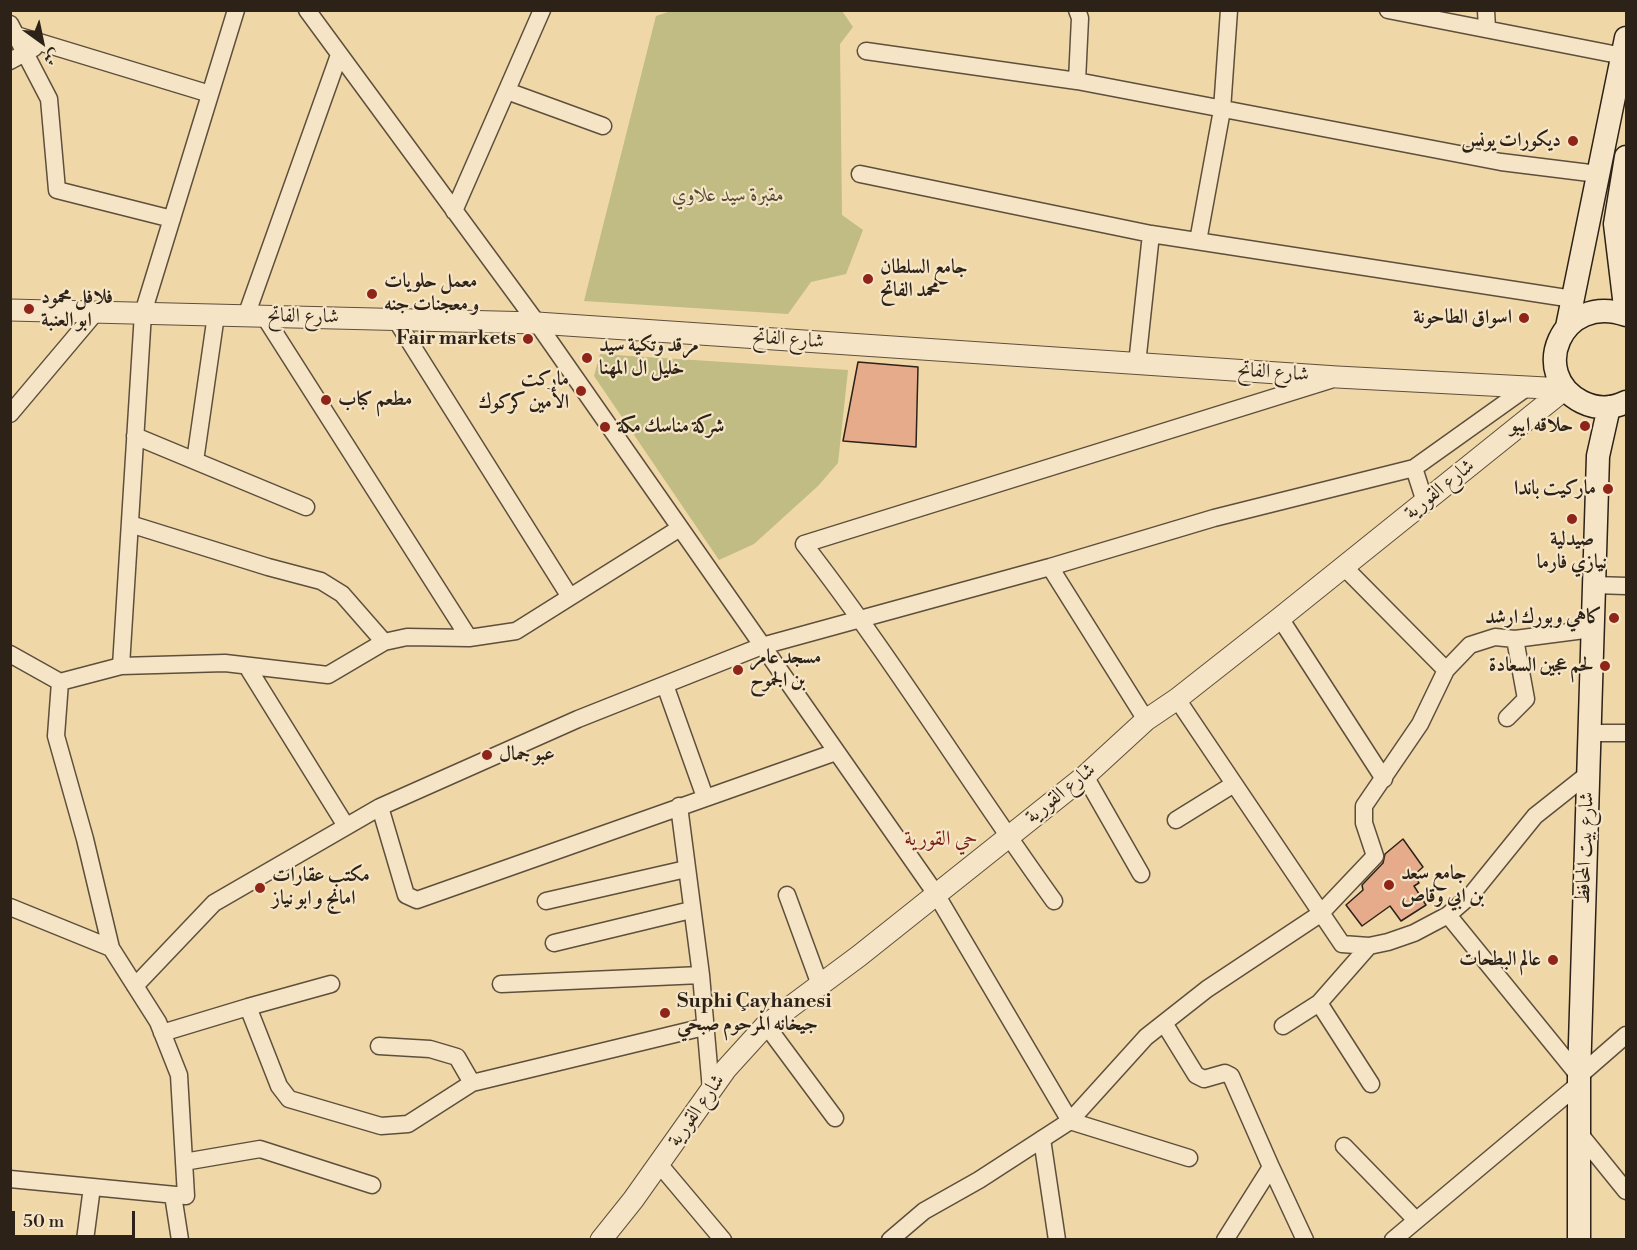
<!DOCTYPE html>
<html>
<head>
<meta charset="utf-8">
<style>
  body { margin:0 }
  #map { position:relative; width:1637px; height:1250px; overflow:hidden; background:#efd7a8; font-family:"Libre Bodoni",Amiri,serif }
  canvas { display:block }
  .frame { position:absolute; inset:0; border:12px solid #2d2218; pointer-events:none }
  .north { position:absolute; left:12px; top:12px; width:60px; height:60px; -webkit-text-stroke:4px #f5e5c6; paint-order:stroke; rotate:147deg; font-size:16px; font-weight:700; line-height:24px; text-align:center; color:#2d2218 }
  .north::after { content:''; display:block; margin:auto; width:21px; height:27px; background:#2d2218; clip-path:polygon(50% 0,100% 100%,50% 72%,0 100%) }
  .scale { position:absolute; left:12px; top:1211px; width:123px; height:27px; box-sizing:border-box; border:3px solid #2d2218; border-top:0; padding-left:8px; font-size:18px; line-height:21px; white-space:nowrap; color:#2d2218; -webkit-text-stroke:4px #f5e5c6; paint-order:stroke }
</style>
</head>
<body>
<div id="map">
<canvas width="1637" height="1250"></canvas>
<div class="frame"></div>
<div class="north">ش</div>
<div class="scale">50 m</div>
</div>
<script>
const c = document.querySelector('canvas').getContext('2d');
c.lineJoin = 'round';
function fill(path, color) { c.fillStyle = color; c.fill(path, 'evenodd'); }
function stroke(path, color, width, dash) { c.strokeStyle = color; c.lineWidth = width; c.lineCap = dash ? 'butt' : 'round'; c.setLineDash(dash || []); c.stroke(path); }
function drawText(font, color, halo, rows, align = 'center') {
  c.font = font + ' "Libre Bodoni",Amiri,serif'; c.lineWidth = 4.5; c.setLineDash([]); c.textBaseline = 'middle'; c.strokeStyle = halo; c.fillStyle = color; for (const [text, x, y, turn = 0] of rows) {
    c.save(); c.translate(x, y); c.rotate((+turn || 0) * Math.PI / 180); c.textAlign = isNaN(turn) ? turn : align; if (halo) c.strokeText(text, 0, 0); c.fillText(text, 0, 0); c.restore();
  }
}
fill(new Path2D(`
  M 674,10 L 842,11 L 853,27 L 840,44 L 842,215 L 863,230 L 846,274 L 811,282 L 788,314 L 584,301 L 656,16 Z
  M 600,354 L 848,370 L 838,463 L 818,486 L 754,544 L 719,560 L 594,376 Z`), '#c0bc83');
const building = new Path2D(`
  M 858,362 L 918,367 L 916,447 L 843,441 Z
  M 1403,839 L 1423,867 L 1414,875 L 1419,883 L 1414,886 L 1426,905 L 1401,921 L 1390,906 L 1362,926 L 1346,905 L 1363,890 L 1362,885 L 1383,863 L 1385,854 Z`);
fill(building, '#e6ab8b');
stroke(building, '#2d2218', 1.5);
const minor = new Path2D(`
  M 307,10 L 537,323 L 936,894 L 1070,1121 L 1189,1158
  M 1077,10 L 1080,18 L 1077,81
  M 1388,10 L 1623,56
  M 1486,10 L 1487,29
  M 10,24 L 49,99 L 57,190 L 172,219
  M 16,35 L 210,94
  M 866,51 L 1077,81 L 1501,162 L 1598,174
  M 10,61 L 34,48
  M 507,91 L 603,126
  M 860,174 L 1151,234 L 1573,299
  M 454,211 L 542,10
  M 1198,241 L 1222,110 L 1229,10
  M 246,316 L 339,55
  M 264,316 L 469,638
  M 396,320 L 570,597
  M 1137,364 L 1151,234
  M 10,414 L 96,312
  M 135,436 L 306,507
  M 195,461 L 216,315
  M 1414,468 L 1425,502
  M 130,524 L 268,567 L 321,581 L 342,594 L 384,642
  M 1050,567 L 1146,720
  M 1344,567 L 1446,670
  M 1594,585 L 1626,586
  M 1280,618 L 1384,779
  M 10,654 L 60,682 L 56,736 L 85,839 L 111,948 L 158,1022 L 179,1075 L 186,1196 L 10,1179
  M 121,666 L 143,313 L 236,10
  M 248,668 L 346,826
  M 60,682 L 121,666 L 225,663 L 328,675 L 384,642 L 407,637 L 469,638 L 516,631 L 680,528
  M 665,685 L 705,797
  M 1177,699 L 1342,944 L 1369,946 L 1388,942 L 1414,933 L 1448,915 L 1471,895 L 1535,816 L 1588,774
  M 1507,718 L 1526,699 L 1515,639
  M 1589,733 L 1626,733
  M 1085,776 L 1141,874
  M 679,806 L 701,975 L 711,1090
  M 380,807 L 406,895 L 417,900 L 836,752
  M 1176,820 L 1234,784
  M 787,895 L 820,985
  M 546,901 L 686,869
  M 1054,901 C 969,783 893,659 804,544 L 1330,380
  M 10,907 L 111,948
  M 1448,915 L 1579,1076 L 1626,1035
  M 554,943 L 691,910
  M 501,984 L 701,975
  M 135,986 L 214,903 L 380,807 L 578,719 L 762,646 L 1050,567 L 1214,518 L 1414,468 L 1529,386
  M 1319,1003 L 1371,1084
  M 248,1007 L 331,984
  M 1164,1023 L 1196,1075 L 1204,1079 L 1225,1073 L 1231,1076 L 1271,1167
  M 766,1025 L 835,1118
  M 1283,1026 L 1319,1003 L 1369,946
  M 162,1033 L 248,1007 L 279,1086 L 289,1099 L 381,1126 L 408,1124 L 472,1083 L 704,1027
  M 379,1046 L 430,1049 L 457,1057 L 472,1083
  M 1579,1133 L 1626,1191
  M 1042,1139 L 1057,1240
  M 1344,1146 L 1416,1220
  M 184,1162 L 260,1149 L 372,1185
  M 659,1164 L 723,1240
  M 173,1195 L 180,1240
  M 85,1240 L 92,1187
  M 890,1240 L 924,1211 L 979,1180 L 1070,1121 L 1146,1037 L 1207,989 L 1320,914 L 1375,856 L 1364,823 L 1364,806 L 1420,724 L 1446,670 L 1470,645 L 1495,637 L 1515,639 L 1592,629
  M 1225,1240 L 1271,1167 L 1305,1240
  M 1393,1240 L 1579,1084`);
const tertiary = new Path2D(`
  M 10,310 L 537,323 L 1337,377 L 1565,389
  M 601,1240 L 633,1200 L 726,1069 L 766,1025 L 859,956 L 1085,776 L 1146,720 L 1177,699 L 1280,618 L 1565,389`);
const secondary = new Path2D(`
  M 1626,157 L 1615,224 L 1626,315 C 1561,292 1528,375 1582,402 C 1596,409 1612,409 1626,402
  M 1567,327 L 1626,38
  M 1579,1240 L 1579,1076 L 1598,456 L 1609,407`);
stroke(minor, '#5e4f3c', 19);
stroke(tertiary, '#5e4f3c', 23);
stroke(secondary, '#2d2218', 25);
stroke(minor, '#f5e5c6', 16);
stroke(tertiary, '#f5e5c6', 21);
stroke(secondary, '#f5e5c6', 22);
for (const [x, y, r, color] of [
  [1573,141,6,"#8f2418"],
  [868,279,6,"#8f2418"],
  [372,294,6,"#8f2418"],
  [29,309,6,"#8f2418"],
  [1524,318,6,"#8f2418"],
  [528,339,6,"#8f2418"],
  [587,358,6,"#8f2418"],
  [581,391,6,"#8f2418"],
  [326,400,6,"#8f2418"],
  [1585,426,6,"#8f2418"],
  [605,427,6,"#8f2418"],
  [1608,489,6,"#8f2418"],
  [1572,519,6,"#8f2418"],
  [1614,618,6,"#8f2418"],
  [1605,666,6,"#8f2418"],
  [738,670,6,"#8f2418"],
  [487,755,6,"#8f2418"],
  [1389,885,6,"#8f2418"],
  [260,888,6,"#8f2418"],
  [1553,960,6,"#8f2418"],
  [665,1013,6,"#8f2418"]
]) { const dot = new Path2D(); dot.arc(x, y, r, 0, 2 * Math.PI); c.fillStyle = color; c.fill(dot); stroke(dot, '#f5e5c6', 2); }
drawText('bold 20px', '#2d2218', '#f5e5c6', [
  ["ديكورات يونس",1561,141,"right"],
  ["جامع السلطان",880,268],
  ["محمد الفاتح",880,291],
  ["معمل حلويات",384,282],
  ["و معجنات جنه",384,305],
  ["فلافل محمود",41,298],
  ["ابو العنبة",41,321],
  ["اسواق الطاحونة",1512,318,"right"],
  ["Fair markets",516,339,"right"],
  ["مرقد وتكية سيد",599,346],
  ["خليل ال المهنا",599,369],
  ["ماركت",569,380,"right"],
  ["الأمين كركوك",569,403,"right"],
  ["مطعم كباب",338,400],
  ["حلاقه ايبو",1573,426,"right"],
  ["شركة مناسك مكة",617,427],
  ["ماركيت باندا",1596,489,"right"],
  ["صيدلية",1572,540,"center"],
  ["نيازي فارما",1572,563,"center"],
  ["كاهي وبورك ارشد",1602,618,"right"],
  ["مسجد عامر",750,658],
  ["بن الجموح",750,681],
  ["لحم عجين السعادة",1593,666,"right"],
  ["عبو جمال",499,755],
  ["جامع سعد",1401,874],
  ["بن ابي وقاص",1401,897],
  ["مكتب عقارات",272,876],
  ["امانج و ابو نياز",272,899],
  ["عالم البطحات",1541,960,"right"],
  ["Suphi Çayhanesi",677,1002],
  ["جيخانه المرحوم صبحي",677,1025]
], 'left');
drawText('italic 20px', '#524833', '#f5e5c6', [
  ["مقبرة سيد علاوي",728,196]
]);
drawText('20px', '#2d2218', '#f5e5c6', [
  ["شارع الفاتح",303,317,1],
  ["شارع الفاتح",788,340,4],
  ["شارع الفاتح",1273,373,4],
  ["شارع القورية",1440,490,-39],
  ["شارع القورية",1061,794,-39],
  ["شارع بيت المحافظ",1586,848,-88],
  ["شارع القورية",697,1111,-55]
]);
drawText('21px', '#7a1f14', '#f5e5c6', [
  ["حي القورية",941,840]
]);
</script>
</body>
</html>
